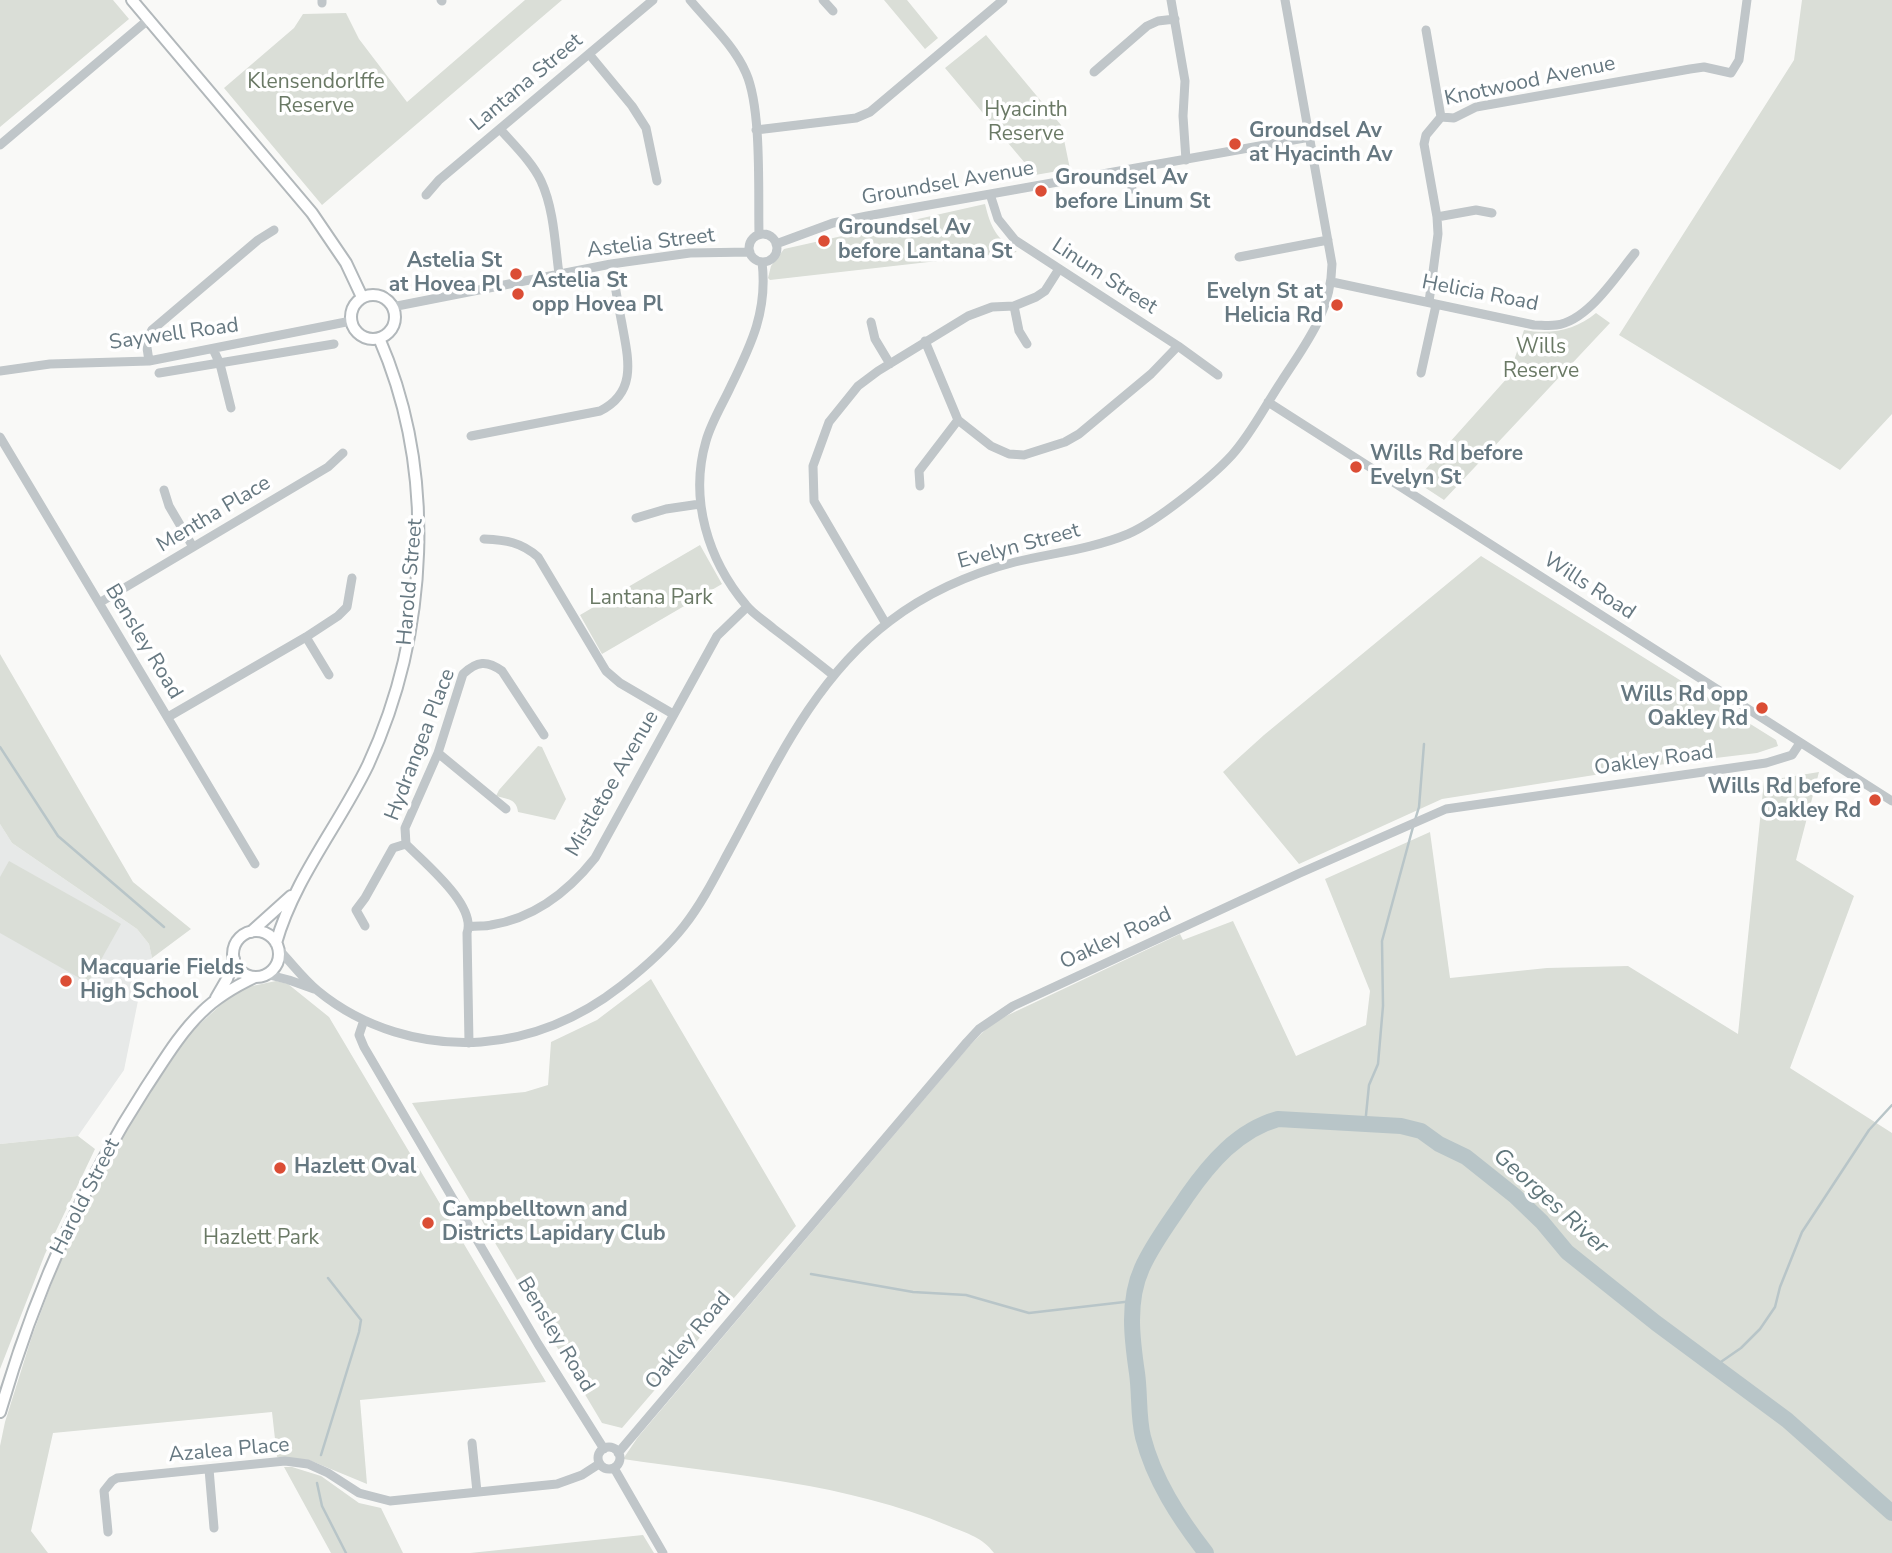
<!DOCTYPE html>
<html>
<head>
<meta charset="utf-8">
<style>
  body { margin:0 }
  canvas { display:block; background:#f9f9f7 }
</style>
</head>
<body>
<canvas width="1892" height="1553"></canvas>
<script>
const c = document.querySelector('canvas').getContext('2d');
c.lineJoin = 'round';
function fill(path, color) { c.fillStyle = color; c.fill(path, 'evenodd'); }
function stroke(path, color, width, dash) { c.strokeStyle = color; c.lineWidth = width; c.lineCap = dash ? 'butt' : 'round'; c.setLineDash(dash || []); c.stroke(path); }
function drawText(font, color, halo, rows, align = 'center') {
  c.font = font + ' "Nunito Sans",sans-serif'; c.lineWidth = 7; c.setLineDash([]); c.textBaseline = 'middle'; c.strokeStyle = halo; c.fillStyle = color; for (const [text, x, y, turn = 0] of rows) {
    c.save(); c.translate(x, y); c.rotate((+turn || 0) * Math.PI / 180); c.textAlign = isNaN(turn) ? turn : align; if (halo) c.strokeText(text, 0, 0); c.fillText(text, 0, 0); c.restore();
  }
}
fill(new Path2D(`
  M 0,824 L 12,843 L 137,929 L 149,944 L 152,958 L 129,977 L 140,991 L 124,1070 L 78,1136 L 0,1144 Z`), '#e7e9e8');
fill(new Path2D(`
  M 0,0 L 113,0 L 129,19 L 0,127 Z
  M 525,0 L 562,0 L 322,205 L 224,88 L 294,28 L 303,14 L 346,13 L 359,39 L 407,102 Z
  M 884,0 L 907,0 L 938,38 L 925,49 Z
  M 1802,0 L 1892,0 L 1892,414 L 1840,470 L 1619,335 L 1794,60 Z
  M 986,35 L 1061,125 L 1070,169 L 1035,175 L 945,68 Z
  M 985,204 C 991,228 996,238 1017,252 L 770,280 L 768,278 L 771,266 L 784,249 Z
  M 1596,313 L 1610,323 L 1444,500 L 1415,481 L 1509,376 L 1524,330 C 1551,335 1576,330 1596,313 Z
  M 700,545 L 722,584 L 602,654 L 580,615 Z
  M 1481,556 L 1776,740 L 1778,746 L 1757,753 L 1658,765 L 1442,799 L 1299,864 L 1223,772 L 1264,735 Z
  M 0,654 L 133,882 L 191,929 L 152,958 L 149,944 L 137,929 L 12,843 L 0,824 Z
  M 538,746 L 542,747 L 566,799 L 555,820 L 518,812 C 517,799 507,799 496,796 L 499,790 Z
  M 1819,772 L 1796,860 L 1854,896 L 1790,1068 L 1892,1133 L 1892,1553 L 994,1553 C 982,1537 968,1534 949,1526 C 847,1483 732,1475 623,1459 L 638,1437 L 971,1044 L 989,1026 L 1006,1016 L 1180,934 L 1183,940 L 1233,921 L 1296,1056 L 1366,1025 L 1370,991 L 1325,879 L 1430,832 L 1450,978 L 1547,968 L 1628,966 L 1738,1034 L 1764,781 Z
  M 9,861 L 121,924 L 88,983 L 0,933 L 0,877 Z
  M 651,979 L 796,1226 L 622,1428 L 602,1423 L 412,1103 L 525,1092 L 548,1085 L 551,1042 L 597,1020 Z
  M 276,981 L 288,984 L 329,1017 L 546,1382 L 360,1400 L 367,1484 L 309,1460 L 277,1457 L 272,1412 L 53,1433 L 31,1531 L 48,1553 L 0,1553 L 0,1446 L 5,1422 L 32,1336 L 66,1245 L 107,1159 L 189,1034 L 238,989 Z
  M 78,1136 L 95,1149 L 45,1254 L 0,1369 L 0,1144 Z
  M 284,1467 L 292,1467 L 321,1476 L 359,1503 L 381,1508 L 403,1553 L 331,1553 Z
  M 643,1535 L 654,1553 L 470,1553 Z`), '#daded7');
stroke(new Path2D(`
  M 0,747 L 58,836 L 164,927
  M 1415,820 L 1419,807 L 1424,744
  M 1365,1125 L 1369,1085 L 1378,1064 L 1383,1006 L 1382,941 L 1413,827
  M 811,1274 L 913,1292 L 966,1295 L 1029,1313 L 1133,1301
  M 1715,1366 L 1741,1348 L 1760,1329 L 1775,1307 L 1780,1287 L 1802,1232 L 1869,1130 L 1892,1105
  M 321,1455 L 359,1332 L 361,1320 L 328,1278
  M 317,1483 L 322,1506 L 346,1553`), '#b8c5c8', 2.5);
stroke(new Path2D(`
  M 1206,1553 C 1179,1518 1154,1480 1143,1437 C 1138,1417 1140,1394 1137,1373 C 1132,1339 1127,1301 1142,1268 C 1153,1243 1172,1219 1187,1196 C 1210,1163 1238,1130 1278,1119 L 1401,1126 L 1421,1131 L 1439,1144 L 1466,1157 L 1515,1196 L 1542,1222 L 1567,1252 L 1656,1323 L 1787,1420 L 1892,1513`), '#b8c5c8', 16);
const major = new Path2D(`
  M 132,0 L 312,213 L 346,263 L 362,297
  M351 317a22 22 0 1 1 44 0a22 22 0 1 1-44 0Z
  M233 954a23 23 0 1 1 46 0a23 23 0 1 1-46 0Z
  M 251,932 L 291,896
  M 276,943 C 294,879 339,825 368,765 C 429,633 437,471 379,338
  M 216,998 L 227,979 L 234,959
  M 0,1412 C 33,1298 81,1188 145,1089 C 163,1062 179,1034 202,1012 C 217,997 236,986 255,977`);
stroke(major, '#b2b8bb', 14);
stroke(new Path2D(`
  M 441,0 L 442,1
  M 690,0 C 709,23 734,45 746,73 C 762,109 758,193 759,235
  M 823,0 L 833,11
  M 1171,0 L 1185,81 L 1183,116 L 1186,160
  M 322,3 L 322,0
  M 1426,30 L 1441,117
  M 589,54 L 632,106 L 646,128 L 657,181
  M 1094,72 L 1147,26 L 1158,21 L 1175,19
  M 1441,117 L 1454,118 L 1476,107 L 1690,69 L 1704,67 L 1731,73 L 1739,60 L 1747,0
  M 500,129 C 514,145 532,162 541,181 C 554,209 555,244 559,274
  M 756,130 L 856,118 L 870,112 L 1003,0
  M 0,145 L 149,19
  M 1129,170 L 1132,189
  M 990,194 L 998,219 L 1015,240 L 1178,346 L 1218,375
  M 426,195 L 439,180 L 653,0
  M 1437,217 L 1476,210 L 1492,213
  M749 248a14 14 0 1 1 28 0a14 14 0 1 1-28 0Z
  M 776,244 L 833,223 L 867,216 L 1310,137
  M 1239,257 L 1328,240
  M 762,262 C 768,311 751,345 730,388 C 722,405 711,423 706,441 C 689,499 708,560 746,605 C 753,614 765,621 774,629 C 794,644 813,659 833,675
  M 1332,282 L 1534,325 C 1541,325 1549,326 1556,325 C 1588,321 1615,277 1635,253
  M 1429,302 L 1438,234 L 1437,217 L 1424,144 L 1426,135 L 1441,117
  M 1014,306 L 1019,331 L 1027,344
  M 392,307 L 611,264 L 690,253 L 750,252
  M 871,322 L 875,339 L 890,364
  M 925,341 L 958,420 L 991,446 L 1009,454 L 1024,455 L 1065,442 L 1079,434 L 1151,374 L 1178,346
  M 213,349 L 220,364 L 231,408
  M 149,361 L 146,341 L 152,330 L 258,240 L 274,230
  M 0,371 L 50,364 L 149,361 L 351,321
  M 159,373 L 334,344
  M 1421,373 L 1436,305
  M 1268,402 L 1892,801
  M 471,436 L 600,411 C 638,392 628,358 622,324 C 618,304 615,284 611,264
  M 0,437 L 255,864
  M 920,486 L 919,471 L 958,420
  M 164,490 L 169,506 L 193,547
  M 636,518 L 666,509 L 700,504
  M 484,539 C 506,540 521,542 538,557 L 606,671 L 620,683 L 673,714
  M 99,603 L 328,467 L 343,453
  M 886,624 L 814,501 L 813,466 L 829,422 L 858,386 L 878,371 L 968,316 L 992,307 L 1014,306 L 1036,297 L 1045,291 L 1059,269
  M 306,637 L 329,675
  M 168,717 L 306,637 L 338,616 L 347,607 L 352,578
  M 438,753 L 506,809
  M 406,844 L 405,828 L 438,753 L 463,674 C 477,661 487,660 502,671 L 544,735
  M 406,844 C 423,862 477,905 467,933 L 469,1043
  M 365,926 L 356,910 L 365,898 L 393,848 L 406,844
  M 469,927 C 477,925 484,927 491,925 C 535,918 568,892 595,858 L 717,636 L 747,607
  M 278,949 C 291,962 303,979 318,991 C 363,1028 423,1046 481,1042 C 533,1038 580,1018 621,986 C 644,968 666,949 684,926 C 702,903 715,877 729,851 C 774,768 813,679 890,621 C 928,592 969,574 1015,562 C 1052,553 1092,549 1128,534 C 1156,522 1211,478 1232,455 C 1251,434 1265,406 1281,382 C 1306,343 1331,313 1332,264 L 1285,0
  M 266,974 L 289,980 L 314,989
  M 364,1020 L 359,1035 L 364,1047 L 538,1344 L 604,1449
  M 472,1443 L 477,1492
  M598 1458a11 11 0 1 1 22 0a11 11 0 1 1-22 0Z
  M 618,1453 L 967,1042 L 979,1029 L 1013,1006 L 1300,873 L 1446,809 L 1766,763 L 1792,755 L 1800,743
  M 614,1468 L 663,1553
  M 209,1469 L 214,1528
  M 108,1532 L 104,1491 L 112,1481 L 117,1478 L 285,1461 L 308,1464 L 328,1473 L 359,1493 L 390,1501 L 557,1484 L 582,1475 L 599,1464`), '#c0c6c9', 9);
stroke(major, '#fff', 10);
for (const [x, y, r, color] of [
  [1235,144,7,"#db4d35"],
  [1041,191,7,"#db4d35"],
  [824,241,7,"#db4d35"],
  [516,274,7,"#db4d35"],
  [518,294,7,"#db4d35"],
  [1337,305,7,"#db4d35"],
  [1356,467,7,"#db4d35"],
  [1762,708,7,"#db4d35"],
  [1875,800,7,"#db4d35"],
  [66,981,7,"#db4d35"],
  [280,1168,7,"#db4d35"],
  [428,1223,7,"#db4d35"]
]) { const dot = new Path2D(); dot.arc(x, y, r, 0, 2 * Math.PI); c.fillStyle = color; c.fill(dot); stroke(dot, '#fff', 2.5); }
drawText('21px', '#667881', '#fff', [
  ["Knotwood Avenue",1530,82,-12],
  ["Lantana Street",527,83,-40],
  ["Groundsel Avenue",948,184,-10],
  ["Astelia Street",651,244,-7],
  ["Linum Street",1104,277,33],
  ["Helicia Road",1480,294,11],
  ["Saywell Road",174,335,-8],
  ["Mentha Place",214,515,-31],
  ["Evelyn Street",1019,547,-15],
  ["Harold Street",411,582,-85],
  ["Wills Road",1589,587,33],
  ["Bensley Road",143,642,59],
  ["Hydrangea Place",421,745,-69],
  ["Oakley Road",1654,761,-8],
  ["Mistletoe Avenue",613,784,-60],
  ["Oakley Road",1116,939,-25],
  ["Harold Street",86,1197,-63],
  ["Bensley Road",555,1335,59],
  ["Oakley Road",689,1341,-50],
  ["Azalea Place",229,1451,-5]
]);
drawText('21px', '#6a7965', '#fff', [
  ["Klensendorlffe",316,83],
  ["Reserve",316,107],
  ["Hyacinth",1026,111],
  ["Reserve",1026,135],
  ["Wills",1541,348],
  ["Reserve",1541,372],
  ["Lantana Park",651,599],
  ["Hazlett Park",261,1239]
]);
drawText('bold 21px', '#667881', '#fff', [
  ["Groundsel Av",1249,132],
  ["at Hyacinth Av",1249,156],
  ["Groundsel Av",1055,179],
  ["before Linum St",1055,203],
  ["Groundsel Av",838,229],
  ["before Lantana St",838,253],
  ["Astelia St",502,262,"right"],
  ["at Hovea Pl",502,286,"right"],
  ["Astelia St",532,282],
  ["opp Hovea Pl",532,306],
  ["Evelyn St at",1323,293,"right"],
  ["Helicia Rd",1323,317,"right"],
  ["Wills Rd before",1370,455],
  ["Evelyn St",1370,479],
  ["Wills Rd opp",1748,696,"right"],
  ["Oakley Rd",1748,720,"right"],
  ["Wills Rd before",1861,788,"right"],
  ["Oakley Rd",1861,812,"right"],
  ["Macquarie Fields",80,969],
  ["High School",80,993],
  ["Hazlett Oval",294,1168],
  ["Campbelltown and",442,1211],
  ["Districts Lapidary Club",442,1235]
], 'left');
drawText('italic 23px', '#60767b', '#fff', [
  ["Georges River",1550,1202,42]
]);
</script>
</body>
</html>
